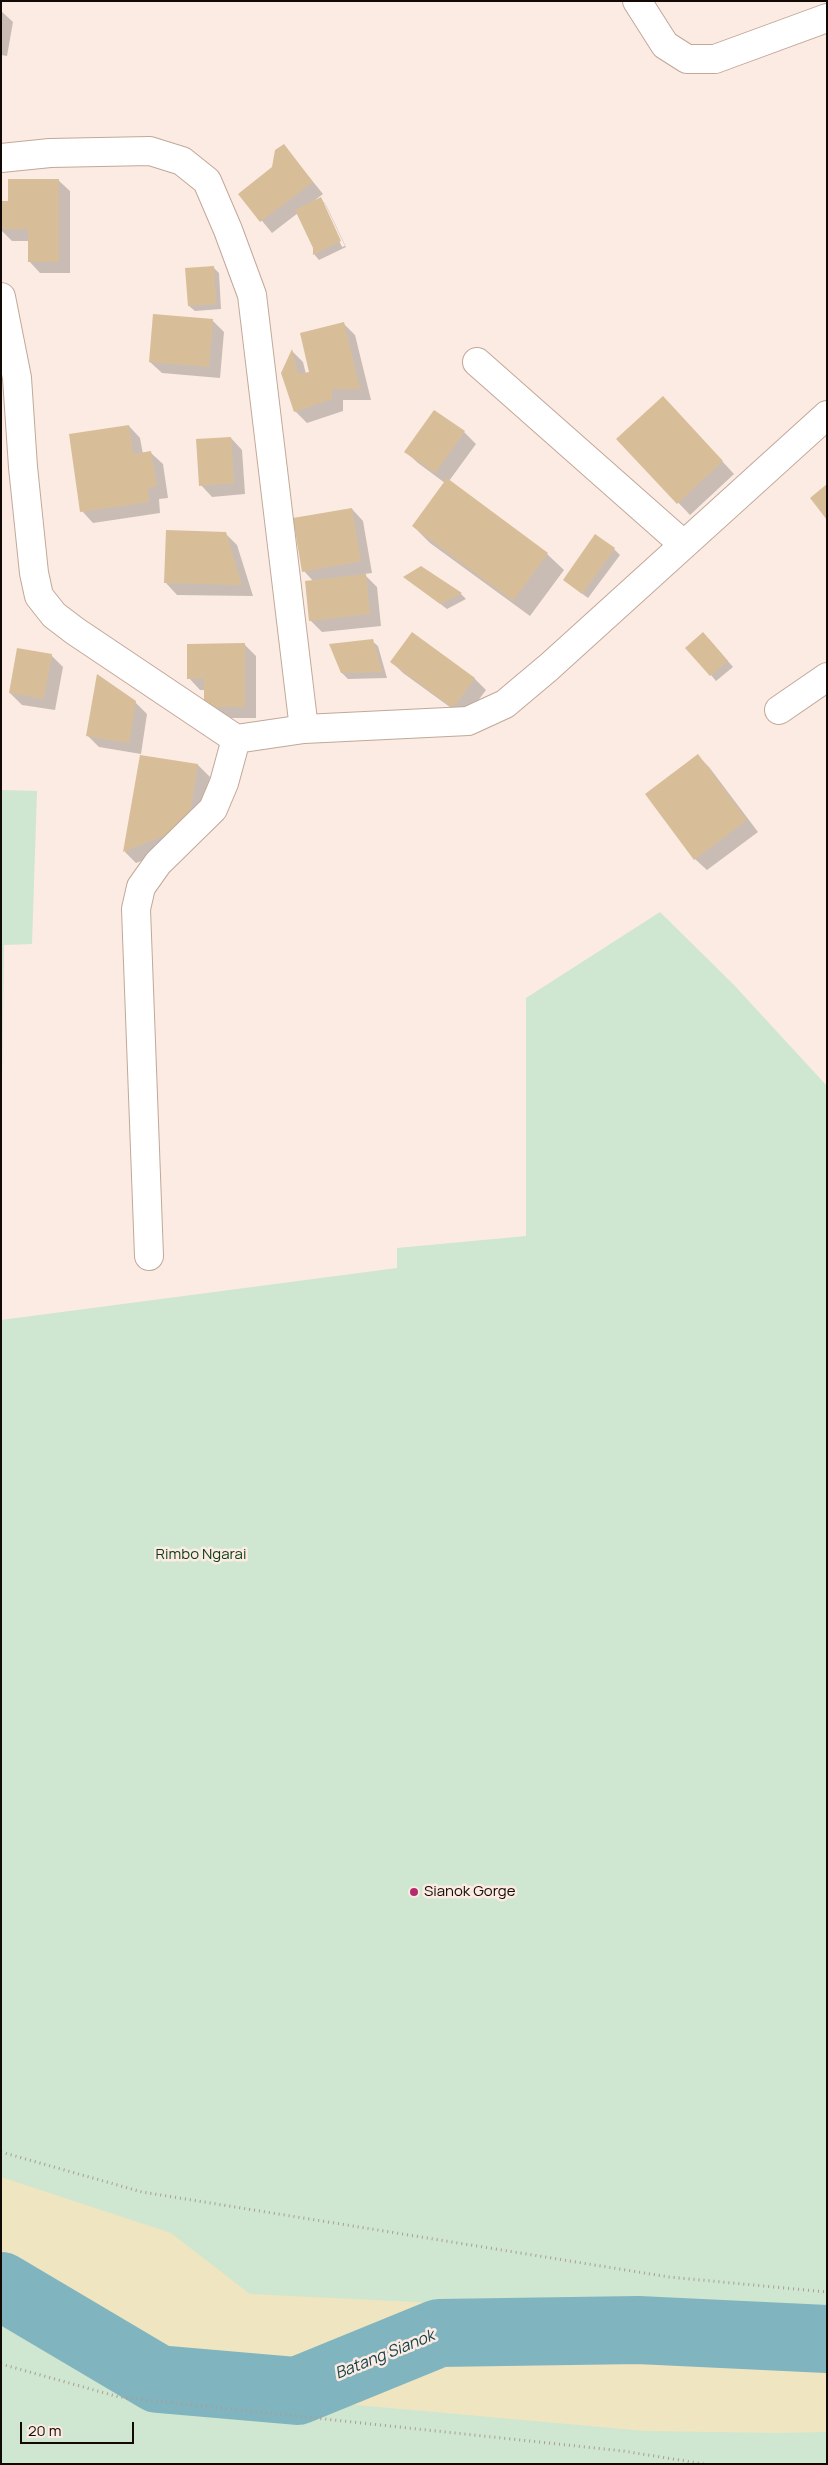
<!DOCTYPE html>
<html>
<head>
<meta charset="utf-8">
<style>
  body { margin:0 }
  #map { position:relative; width:828px; height:2465px; overflow:hidden; background:#fcebe2; font-family:Manrope,sans-serif }
  canvas { display:block }
  .frame { position:absolute; inset:0; border:2px solid #120905; pointer-events:none }
  .scale { position:absolute; left:20px; top:2422px; width:114px; height:22px; box-sizing:border-box; border:2px solid #120905; border-top:0; padding-left:6px; font-size:15px; line-height:18px; white-space:nowrap; color:#120905; -webkit-text-stroke:4px #fcebe2; paint-order:stroke }
</style>
</head>
<body>
<div id="map">
<canvas width="828" height="2465"></canvas>
<div class="frame"></div>
<div class="scale">20 m</div>
</div>
<script>
const c = document.querySelector('canvas').getContext('2d');
c.lineJoin = 'round';
function fill(path, color) { c.fillStyle = color; c.fill(path, 'evenodd'); }
function stroke(path, color, width, dash) { c.strokeStyle = color; c.lineWidth = width; c.lineCap = dash ? 'butt' : 'round'; c.setLineDash(dash || []); c.stroke(path); }
function drawText(font, color, halo, rows, align = 'center') {
  c.font = font + ' Manrope,sans-serif'; c.lineWidth = 5; c.setLineDash([]); c.textBaseline = 'middle'; c.strokeStyle = halo; c.fillStyle = color; for (const [text, x, y, turn = 0] of rows) {
    c.save(); c.translate(x, y); c.rotate((+turn || 0) * Math.PI / 180); c.textAlign = isNaN(turn) ? turn : align; if (halo) c.strokeText(text, 0, 0); c.fillText(text, 0, 0); c.restore();
  }
}
fill(new Path2D(`
  M 1,790 L 37,791 L 32,944 L 4,945 L 1,1158 Z
  M 660,912 L 734,985 L 827,1086 L 827,2464 L 1,2464 L 1,1320 L 397,1268 L 397,1248 L 526,1236 L 526,998 Z`), '#cfe6d0');
fill(new Path2D(`
  M 1,2177 L 171,2233 L 250,2294 L 541,2308 L 800,2308 L 827,2312 L 827,2432 L 778,2433 L 645,2431 L 134,2385 L 23,2324 L 1,2316 Z`), '#efe5c0');
fill(new Path2D(`
  M 1,11 L 13,22 L 7,56 L 1,55 Z
  M 284,146 L 323,194 L 315,200 L 321,199 L 326,205 L 346,247 L 319,260 L 314,254 L 315,248 L 298,213 L 272,233 L 240,194 L 273,168 ZM 322,204 L 325,204 L 345,246 L 342,247 Z
  M 58,180 L 70,191 L 70,273 L 40,273 L 29,261 L 29,241 L 12,241 L 1,230 L 1,202 L 9,202 Z
  M 213,267 L 219,273 L 221,309 L 195,311 L 189,306 Z
  M 212,320 L 224,332 L 220,378 L 162,373 L 150,362 Z
  M 343,323 L 355,335 L 371,400 L 343,400 L 343,411 L 307,423 L 295,411 L 292,351 L 303,362 L 306,374 L 310,373 Z
  M 674,409 L 734,474 L 690,515 L 618,439 Z
  M 435,411 L 464,432 L 476,444 L 449,481 L 547,554 L 564,570 L 530,616 L 430,543 L 413,526 L 445,483 L 418,463 L 406,452 Z
  M 129,426 L 140,438 L 143,454 L 151,453 L 163,464 L 168,498 L 159,499 L 160,513 L 93,523 L 82,511 Z
  M 231,438 L 242,450 L 245,494 L 212,497 L 201,485 Z
  M 352,509 L 363,521 L 372,573 L 364,574 L 377,587 L 381,626 L 322,632 L 310,620 L 313,581 L 304,571 Z
  M 225,533 L 237,545 L 253,596 L 177,595 L 166,583 Z
  M 614,549 L 620,555 L 588,598 L 564,580 Z
  M 421,567 L 461,594 L 466,599 L 447,609 L 405,577 Z
  M 709,639 L 733,667 L 716,681 L 711,675 Z
  M 372,641 L 378,646 L 387,678 L 348,679 L 342,673 Z
  M 244,644 L 256,656 L 256,718 L 216,718 L 205,690 L 200,690 L 189,678 Z
  M 51,655 L 63,667 L 55,710 L 22,705 L 10,693 Z
  M 392,662 L 474,678 L 486,690 L 465,718 L 403,673 Z
  M 135,702 L 147,714 L 141,754 L 99,747 L 87,735 Z
  M 141,756 L 198,765 L 210,777 L 199,838 L 136,863 L 125,852 Z
  M 698,756 L 709,767 L 758,832 L 707,870 L 695,859 Z`), '#0003');
stroke(new Path2D(`
  M 1,2286 L 158,2379 L 297,2391 L 439,2333 L 638,2330 L 827,2339`), '#80b5c0', 68);
fill(new Path2D(`
  M 284,144 L 313,182 L 260,222 L 238,194 L 272,167 L 275,150 Z
  M 8,179 L 59,179 L 59,262 L 28,262 L 28,229 L 1,229 L 1,201 L 8,201 Z
  M 321,197 L 341,241 L 313,255 L 313,248 L 295,210 Z
  M 214,266 L 216,304 L 188,306 L 185,268 Z
  M 153,314 L 213,319 L 209,367 L 149,362 Z
  M 344,322 L 360,389 L 332,389 L 332,399 L 294,412 L 281,373 L 292,349 L 298,374 L 309,372 L 300,333 Z
  M 663,396 L 723,461 L 677,504 L 616,439 Z
  M 434,410 L 465,431 L 435,473 L 404,452 Z
  M 129,425 L 133,454 L 151,451 L 157,486 L 148,488 L 149,502 L 80,512 L 69,434 Z
  M 231,437 L 234,483 L 199,486 L 196,439 Z
  M 447,478 L 548,553 L 513,601 L 412,526 Z
  M 827,484 L 827,520 L 810,498 Z
  M 352,508 L 361,561 L 302,572 L 293,518 Z
  M 166,530 L 226,532 L 242,585 L 164,583 Z
  M 595,534 L 615,548 L 582,594 L 563,580 Z
  M 421,566 L 462,593 L 440,604 L 403,577 Z
  M 366,574 L 370,614 L 309,621 L 305,581 Z
  M 412,632 L 475,678 L 453,708 L 390,662 Z
  M 703,632 L 728,661 L 710,676 L 685,648 Z
  M 373,639 L 382,672 L 341,673 L 329,644 Z
  M 245,643 L 245,707 L 204,707 L 204,678 L 187,679 L 187,644 Z
  M 17,648 L 52,654 L 44,699 L 9,693 Z
  M 97,674 L 136,701 L 129,743 L 86,736 Z
  M 698,754 L 747,820 L 694,860 L 645,794 Z
  M 140,755 L 198,764 L 188,826 L 123,852 Z`), '#d7be98');
const minor = new Path2D(`
  M 637,1 L 665,45 L 687,59 L 715,59 L 827,18
  M 1,158 L 50,153 L 150,151 L 182,161 L 207,181 L 228,230 L 252,295 L 304,729
  M 1,297 L 17,378 L 23,467 L 34,573 L 39,596 L 54,615 L 75,631 L 236,739 L 304,729 L 468,721 L 505,704 L 549,667 L 827,415
  M 477,362 L 683,544
  M 779,710 L 827,677
  M 149,1256 L 136,909 L 141,887 L 158,863 L 213,809 L 224,783 L 236,739`);
stroke(minor, '#c1a899', 30);
stroke(new Path2D(`
  M 1,2152 L 142,2192 L 669,2277 L 827,2292
  M 1,2364 L 119,2397 L 623,2451 L 704,2464`), '#ab9c95', 3, [1, 4]);
stroke(minor, '#fff', 28);
for (const [x, y, r, color] of [
  [414,1892,5,"#b32b6c"]
]) { const dot = new Path2D(); dot.arc(x, y, r, 0, 2 * Math.PI); c.fillStyle = color; c.fill(dot); stroke(dot, '#fcebe2', 2); }
drawText('15px', '#0a3e14', '#fcebe2', [
  ["Rimbo Ngarai",201,1555]
]);
drawText('15px', '#120905', '#fcebe2', [
  ["Sianok Gorge",424,1892]
], 'left');
drawText('italic 16px', '#11424b', '#fcebe2', [
  ["Batang Sianok",385,2355,-22]
]);
</script>
</body>
</html>
